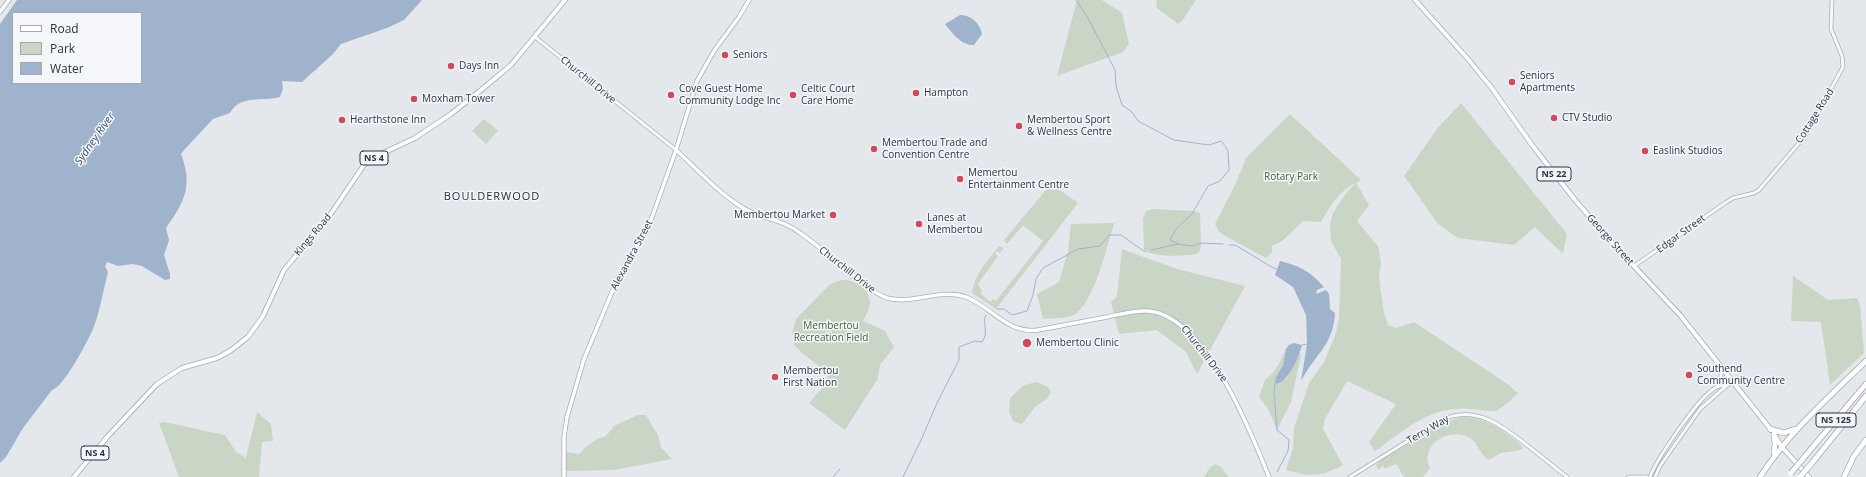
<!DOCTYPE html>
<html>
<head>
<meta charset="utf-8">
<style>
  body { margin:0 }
  #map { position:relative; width:1866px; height:477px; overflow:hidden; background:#e4e7ec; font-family:"Open Sans",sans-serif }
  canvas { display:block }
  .legend { position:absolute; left:12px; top:12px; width:130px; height:72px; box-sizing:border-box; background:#f4f6f9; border:1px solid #a4a8b1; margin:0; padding:5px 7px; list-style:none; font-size:12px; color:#2b3445 }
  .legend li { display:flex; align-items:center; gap:8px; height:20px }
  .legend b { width:20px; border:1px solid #a4a8b1 }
</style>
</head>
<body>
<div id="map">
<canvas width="1866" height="477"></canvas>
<ul class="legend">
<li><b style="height:5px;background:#fff"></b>Road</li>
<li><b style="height:11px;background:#c9d6c5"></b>Park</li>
<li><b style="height:11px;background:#9fb4cc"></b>Water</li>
</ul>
</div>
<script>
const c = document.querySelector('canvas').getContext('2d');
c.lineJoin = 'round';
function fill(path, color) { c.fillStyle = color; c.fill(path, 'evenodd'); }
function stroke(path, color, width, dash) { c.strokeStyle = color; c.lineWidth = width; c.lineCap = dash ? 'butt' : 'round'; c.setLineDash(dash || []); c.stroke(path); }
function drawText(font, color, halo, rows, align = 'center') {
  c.font = font + ' "Open Sans",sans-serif'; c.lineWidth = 3; c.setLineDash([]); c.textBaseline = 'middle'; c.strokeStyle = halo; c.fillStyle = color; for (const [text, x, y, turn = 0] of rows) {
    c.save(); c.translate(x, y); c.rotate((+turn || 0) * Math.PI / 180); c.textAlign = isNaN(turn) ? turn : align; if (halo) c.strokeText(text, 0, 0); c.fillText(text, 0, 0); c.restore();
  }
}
fill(new Path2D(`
  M 1077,0 L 1102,0 L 1122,13 L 1129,44 L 1123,52 L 1057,76 Z
  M 1157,0 L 1196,0 L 1182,21 L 1178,24 L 1156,7 Z
  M 1461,103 L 1567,234 L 1563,254 L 1535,227 L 1514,245 L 1458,238 L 1438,224 L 1404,176 L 1437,129 Z
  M 1290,114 L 1361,180 L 1356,183 L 1369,205 L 1357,221 L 1378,246 L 1381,263 L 1379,278 L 1384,312 L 1388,325 L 1396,328 L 1414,322 L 1506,383 L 1518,393 L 1509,402 L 1497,411 C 1483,411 1467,407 1454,409 C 1425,411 1398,435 1375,451 L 1369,442 L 1396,404 L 1347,381 L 1325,419 L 1323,429 L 1343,465 C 1321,477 1309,477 1286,470 L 1293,448 L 1294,428 L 1309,383 L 1324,362 L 1336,333 L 1339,317 L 1341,259 L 1331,241 L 1330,224 L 1333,213 L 1347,192 L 1356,183 C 1339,190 1330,207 1321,222 L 1303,221 L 1282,241 L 1272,246 L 1272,253 L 1266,258 L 1220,233 L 1215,224 L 1236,183 L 1246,158 Z
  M 484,119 L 498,131 L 486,144 L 472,131 Z
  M 1051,184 L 1078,203 L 996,309 L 972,293 C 974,275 988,260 999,246 L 1004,248 L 1000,253 L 997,251 L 995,254 L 998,256 L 978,284 L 982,291 L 981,294 L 991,302 L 993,299 L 996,301 L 1043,241 L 1023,225 L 1007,244 L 1004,240 Z
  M 1153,209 L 1193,211 L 1200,213 L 1201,245 L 1199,253 C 1183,257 1159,257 1144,251 L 1143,219 L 1146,211 Z
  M 1114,223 C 1108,244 1093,305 1074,315 C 1065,319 1052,318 1043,319 L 1037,294 L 1059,282 L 1068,251 L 1071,224 Z
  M 1122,249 L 1177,269 L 1245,286 L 1197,374 L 1186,352 L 1157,330 L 1119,334 L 1111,302 L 1117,297 Z
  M 1793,276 L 1828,300 L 1857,298 L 1860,305 L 1864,353 L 1830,385 L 1821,322 L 1791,321 Z
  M 842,280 C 855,280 869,287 870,302 C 870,309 865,316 863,321 L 885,331 L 894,347 L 880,365 L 877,380 L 845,430 L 809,403 L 824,386 L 828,375 L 824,370 L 801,352 L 794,345 L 792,333 L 796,319 L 830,284 Z
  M 1286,349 L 1283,365 L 1276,377 L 1276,384 L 1287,378 L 1300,352 L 1301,355 L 1291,402 L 1277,430 L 1268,409 L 1259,397 L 1265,380 L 1272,374 L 1279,364 Z
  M 1037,382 L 1048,387 L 1051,392 L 1047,399 L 1035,407 L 1022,424 L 1013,421 L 1009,412 L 1010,398 L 1024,385 Z
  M 257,412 L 271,424 L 273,441 L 262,442 L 259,477 L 179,477 L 159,423 L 164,422 L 225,435 L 236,452 L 246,458 Z
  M 638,415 L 646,415 L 658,435 L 661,447 L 672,459 L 614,470 L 564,471 L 564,452 L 579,454 L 586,447 L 597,439 L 606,436 L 614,426 Z
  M 1461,417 C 1487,417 1502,429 1521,445 L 1523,448 L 1520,450 L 1501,453 L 1489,460 C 1478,454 1479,439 1463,435 C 1443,430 1420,448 1430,468 L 1423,477 L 1404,477 L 1396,464 L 1385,469 L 1383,466 L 1378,470 L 1376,465 L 1380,460 L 1444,423 Z
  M 1215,464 L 1221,467 L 1229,477 L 1204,477 L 1210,467 Z`), '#c9d6c5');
fill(new Path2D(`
  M 17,0 L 422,0 L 404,20 L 387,28 L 341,44 L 333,54 L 302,82 L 282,81 L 283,89 L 280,97 C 263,102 240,94 230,113 L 213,119 L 185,149 L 181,154 C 193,186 185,201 166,228 L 169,240 L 164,255 L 170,274 L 170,279 L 165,280 L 142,266 L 133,264 L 118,266 L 107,262 L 105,266 L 108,272 C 103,291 100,311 93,329 C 88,341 63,388 52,390 L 23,428 L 6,457 L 0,463 L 0,24 ZM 13,13 L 141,13 L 141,83 L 13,83 Z
  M 960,15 C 971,15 980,23 982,34 L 974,45 C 962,46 952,33 945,24 Z
  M 1280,261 C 1300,266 1310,271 1324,287 L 1317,290 L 1316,294 L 1326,290 L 1329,294 L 1330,309 L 1335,313 C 1333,346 1315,354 1301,381 L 1307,344 L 1306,315 L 1293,287 L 1275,275 Z
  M 1294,343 L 1302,345 C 1299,356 1289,383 1275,384 L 1276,377 L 1283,365 L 1286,349 L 1289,345 Z`), '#9fb4cc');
stroke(new Path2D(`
  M 1076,0 L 1088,18 L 1115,70 L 1116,86 L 1122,105 L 1132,112 L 1138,121 L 1174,140 L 1209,145 L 1221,141 L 1226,147 L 1228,152 L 1229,170 L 1220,181 L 1208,186 L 1192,214 L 1176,229 L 1170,240 L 1178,244 L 1192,246 L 1201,243 L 1223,244
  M 1229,245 L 1235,245 L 1270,266 L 1278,270
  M 1151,250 L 1178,244
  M 997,309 L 1004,309 L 1012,315 L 1027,311 L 1033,295 L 1036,279 L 1043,268 L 1078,249 L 1100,246 L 1109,235 L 1121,235 L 1145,252
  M 1302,345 L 1307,344
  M 1275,384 L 1274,393 L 1277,430 L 1289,440 L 1288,451 L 1277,472
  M 833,477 L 840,469
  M 903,477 L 921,440 L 938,401 L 959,360 L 959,347 L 975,341 L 982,342 C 990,330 981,325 986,315`), '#9fb4cc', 1);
const tertiary = new Path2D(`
  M 535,37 L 676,150
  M 1634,266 L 1725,203 L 1733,198 L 1754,193 L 1759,190 L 1805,136 L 1843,67 L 1842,56 L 1831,29 L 1832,0
  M 1718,386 L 1721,380 L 1721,368
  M 1350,477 L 1440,421 C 1474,403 1503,426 1528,446 C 1541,456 1554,467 1567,477
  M 1628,477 L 1647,477
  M 1650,477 C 1657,459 1701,392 1719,386 C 1722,385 1725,385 1728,385
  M 1655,477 L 1660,466 L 1700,409 L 1732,381`);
const secondary = new Path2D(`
  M 0,12 L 9,0
  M 676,150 C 697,169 720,195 745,209 C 763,219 784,220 800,233 C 819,246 837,262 855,277 C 865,285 875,294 887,298 C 913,305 940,288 966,297 C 992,307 1007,334 1038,330 C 1061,326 1084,321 1107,317 C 1120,314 1135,310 1149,311 C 1206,317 1250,430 1269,477
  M 564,477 L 564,437 L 567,417 L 584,359 L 617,280 L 650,223 L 676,150 L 697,81 L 714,51 L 739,17 L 749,0`);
const primary = new Path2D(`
  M 1415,0 L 1468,59 L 1491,87 L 1532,145 L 1575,200 L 1615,246 L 1680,315 L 1771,430
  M 1775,436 L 1781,446 L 1809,477
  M 74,477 L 108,436 L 157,384 L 182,368 L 217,358 L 230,351 L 248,337 L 263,316 L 284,270 L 330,215 L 364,165 L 379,155 L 415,138 L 451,114 L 481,90 L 511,65 L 565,0`);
const motorway = new Path2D(`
  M 1770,429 L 1784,433 L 1795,429
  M 1774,434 L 1775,444 L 1774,453
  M 1806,455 L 1866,384
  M 1812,463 L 1866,396
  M 1760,477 C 1789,432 1828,398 1866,361
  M 1844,477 L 1854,456 L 1866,440`);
stroke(tertiary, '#a9aeb7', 4.5);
stroke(secondary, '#a9aeb7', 5);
stroke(primary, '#a3abb8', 5.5);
stroke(motorway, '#8b94a3', 6);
stroke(tertiary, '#f7f8fa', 3);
stroke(secondary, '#fff', 3.5);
stroke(primary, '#fff', 4);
stroke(motorway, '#fff', 5);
const motorwayBridge = new Path2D(`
  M 1791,473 L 1806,455
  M 1800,477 L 1812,463`);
stroke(motorwayBridge, '#8b94a3', 6, []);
stroke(motorwayBridge, '#fff', 5);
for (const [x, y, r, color] of [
  [725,55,4,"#d1495b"],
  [451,66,4,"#d1495b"],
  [1512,82,4,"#d1495b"],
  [916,93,4,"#d1495b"],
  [671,95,4,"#d1495b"],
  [793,95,4,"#d1495b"],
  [414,99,4,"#d1495b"],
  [1554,118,4,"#d1495b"],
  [342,120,4,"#d1495b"],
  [1019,126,4,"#d1495b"],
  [874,149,4,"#d1495b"],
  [1645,151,4,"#d1495b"],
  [960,179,4,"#d1495b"],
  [833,215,4,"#d1495b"],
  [919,224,4,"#d1495b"],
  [1027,343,5,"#d1495b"],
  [1689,375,4,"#d1495b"],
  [775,377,4,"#d1495b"]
]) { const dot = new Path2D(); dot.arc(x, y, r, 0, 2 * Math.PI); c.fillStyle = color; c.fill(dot); stroke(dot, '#f4f6f9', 1.5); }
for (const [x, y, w] of [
  [374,158,28],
  [1554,174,34],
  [1836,420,40],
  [95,453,28]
]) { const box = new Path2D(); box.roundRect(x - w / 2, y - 7, w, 14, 3); c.fillStyle = '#f4f6f9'; c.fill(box); stroke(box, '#2b3445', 1); }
drawText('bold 9px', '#2b3445', null, [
  ["NS 4",374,158],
  ["NS 22",1554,174],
  ["NS 125",1836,420],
  ["NS 4",95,453]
]);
drawText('10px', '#2b3445', '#f4f6f9', [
  ["Seniors",733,55],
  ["Days Inn",459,66],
  ["Seniors",1520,76],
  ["Apartments",1520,88],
  ["Cove Guest Home",679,89],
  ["Community Lodge Inc",679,101],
  ["Celtic Court",801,89],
  ["Care Home",801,101],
  ["Hampton",924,93],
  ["Moxham Tower",422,99],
  ["CTV Studio",1562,118],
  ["Hearthstone Inn",350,120],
  ["Membertou Sport",1027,120],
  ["& Wellness Centre",1027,132],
  ["Membertou Trade and",882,143],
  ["Convention Centre",882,155],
  ["Easlink Studios",1653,151],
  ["Memertou",968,173],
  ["Entertainment Centre",968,185],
  ["Membertou Market",825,215,"right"],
  ["Lanes at",927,218],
  ["Membertou",927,230],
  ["Membertou Clinic",1036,343],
  ["Southend",1697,369],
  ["Community Centre",1697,381],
  ["Membertou",783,371],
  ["First Nation",783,383]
], 'left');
drawText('10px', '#2b3445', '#f4f6f9', [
  ["Churchill Drive",588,80,39],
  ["Cottage Road",1815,116,-58],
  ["Edgar Street",1681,234,-36],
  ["Kings Road",313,235,-50],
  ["George Street",1610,240,48],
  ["Alexandra Street",632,255,-62],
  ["Churchill Drive",847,270,38],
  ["Churchill Drive",1204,354,52],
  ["Terry Way",1428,430,-30]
]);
drawText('10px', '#3f6138', '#f4f6f9', [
  ["Rotary Park",1291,177],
  ["Membertou",831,326],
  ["Recreation Field",831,338]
]);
drawText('italic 11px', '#34527a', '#f4f6f9', [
  ["Sydney River",95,139,-55]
]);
c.letterSpacing = '1px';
drawText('11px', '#1d2536', '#f4f6f9', [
  ["BOULDERWOOD",492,197]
]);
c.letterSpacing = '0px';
</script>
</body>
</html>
